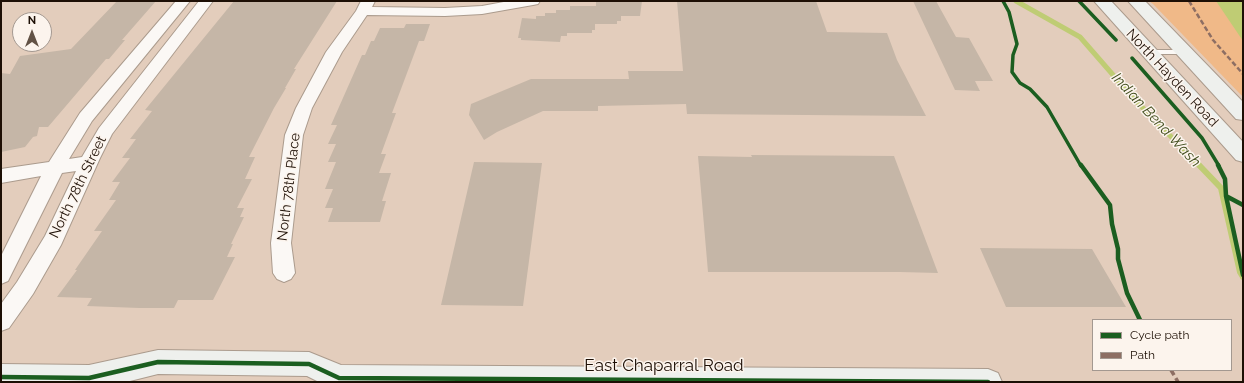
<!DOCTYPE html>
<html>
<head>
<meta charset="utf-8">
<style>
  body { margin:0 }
  #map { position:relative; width:1244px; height:383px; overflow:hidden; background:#e3cdbc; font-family:Raleway,sans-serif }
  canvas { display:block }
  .frame { position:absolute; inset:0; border:2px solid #1d0f05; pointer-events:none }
  .legend { position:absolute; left:1092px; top:319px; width:140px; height:52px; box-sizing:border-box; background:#fcf4ed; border:1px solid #a39890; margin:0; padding:5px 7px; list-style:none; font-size:12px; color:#1d0f05 }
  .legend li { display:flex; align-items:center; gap:8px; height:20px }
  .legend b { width:20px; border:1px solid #a39890 }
  .north { position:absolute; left:12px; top:12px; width:40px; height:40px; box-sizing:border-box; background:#fcf4ed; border:1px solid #a39890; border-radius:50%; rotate:0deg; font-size:11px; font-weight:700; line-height:16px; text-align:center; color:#1d0f05 }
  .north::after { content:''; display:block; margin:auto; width:14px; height:18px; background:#625245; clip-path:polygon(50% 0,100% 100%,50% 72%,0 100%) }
</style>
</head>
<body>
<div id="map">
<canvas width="1244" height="383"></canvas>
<div class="frame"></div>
<ul class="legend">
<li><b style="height:5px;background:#1b5e20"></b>Cycle path</li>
<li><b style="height:5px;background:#8d6e63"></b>Path</li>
</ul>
<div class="north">N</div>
</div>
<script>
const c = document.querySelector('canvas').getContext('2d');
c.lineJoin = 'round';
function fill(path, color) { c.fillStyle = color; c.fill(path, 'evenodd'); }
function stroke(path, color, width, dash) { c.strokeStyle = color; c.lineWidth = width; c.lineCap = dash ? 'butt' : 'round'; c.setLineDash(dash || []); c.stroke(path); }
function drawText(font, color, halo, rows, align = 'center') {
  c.font = font + ' Raleway,sans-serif'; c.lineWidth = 3; c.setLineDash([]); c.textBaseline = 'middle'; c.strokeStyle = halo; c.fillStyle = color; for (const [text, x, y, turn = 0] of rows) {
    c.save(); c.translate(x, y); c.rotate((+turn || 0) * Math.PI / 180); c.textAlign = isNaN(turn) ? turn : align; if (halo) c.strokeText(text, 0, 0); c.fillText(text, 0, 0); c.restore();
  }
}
fill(new Path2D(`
  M 1149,1 L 1243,1 L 1243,97 L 1153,4 Z`), '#f0b988');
fill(new Path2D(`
  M 1216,1 L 1243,1 L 1243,41 Z`), '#bfcc74');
stroke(new Path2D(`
  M 1016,1 L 1080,37 L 1134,99 L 1200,166`), '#bfcc74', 5);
stroke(new Path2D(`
  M 1199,165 L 1221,188 L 1240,272 L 1243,277`), '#bfcc74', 6);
fill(new Path2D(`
  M 117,1 L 156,1 L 122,40 L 125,40 L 109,59 L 106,59 L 48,127 L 39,127 L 37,136 L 33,137 L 25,147 L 1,152 L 1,73 L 10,74 L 20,56 L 71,49 Z
  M 234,1 L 337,1 L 294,69 L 296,69 L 285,88 L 286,88 L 274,108 L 249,157 L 255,157 L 245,179 L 252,179 L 237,208 L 244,208 L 240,217 L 244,217 L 231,244 L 233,244 L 227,257 L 235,257 L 213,300 L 178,300 L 174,308 L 139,308 L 87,306 L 92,298 L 57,297 L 77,270 L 75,270 L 102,231 L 94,231 L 116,200 L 109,200 L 120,182 L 112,182 L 130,158 L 122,158 L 136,139 L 130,139 L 152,111 L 145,110 Z
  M 596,1 L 642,1 L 640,16 L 621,16 L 621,21 L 617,21 L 617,24 L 595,24 L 595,30 L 592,30 L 592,33 L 567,33 L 567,36 L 561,36 L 560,42 L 521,40 L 521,38 L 518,38 L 522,18 L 536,19 L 536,16 L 545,16 L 545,13 L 556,13 L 556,10 L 570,10 L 570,6 L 596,6 Z
  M 677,1 L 816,1 L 827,32 L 887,33 L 897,60 L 926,116 L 687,114 L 686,104 L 598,106 L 598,111 L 543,111 L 497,132 L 484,140 L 469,115 L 471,104 L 531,79 L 629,79 L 628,71 L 683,71 Z
  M 913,1 L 936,1 L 956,37 L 969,38 L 993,81 L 975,81 L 980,91 L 955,90 Z
  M 406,24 L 430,24 L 424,41 L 419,41 L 392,113 L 396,113 L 381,154 L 386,154 L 379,173 L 391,173 L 382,201 L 386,201 L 380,222 L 328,222 L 333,208 L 325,208 L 333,189 L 325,189 L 336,162 L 328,162 L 336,144 L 328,144 L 337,125 L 331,125 L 362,55 L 365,55 L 371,41 L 374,41 L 380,28 L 404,28 Z
  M 751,155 L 894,156 L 938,273 L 900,272 L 708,272 L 698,156 L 752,157 Z
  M 474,162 L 542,163 L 523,306 L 441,305 Z
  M 980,248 L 1092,249 L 1126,307 L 1006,307 Z`), '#c5b6a7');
const lane = new Path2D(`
  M 1145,50 L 1186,50 L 1190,52 L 1186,54 L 1148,54 L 1144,52 Z`);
const street = new Path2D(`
  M 176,1 L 190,1 L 92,121 L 69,159 L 82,157 L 99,128 L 199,1 L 213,1 L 112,134 L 100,158 L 61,245 L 33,294 L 9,328 L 1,331 L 1,304 L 17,282 L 45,236 L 76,171 L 62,173 L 8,281 L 1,284 L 1,256 L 41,176 L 1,183 L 1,169 L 49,162 L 80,113 Z
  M 361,1 L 375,1 L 372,7 L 445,8 L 482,6 L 509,1 L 540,1 L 538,4 L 533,5 L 482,14 L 445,16 L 367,15 L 342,52 L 312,108 L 303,135 L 291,243 L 295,273 L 291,279 L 284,282 L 277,279 L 273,273 L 271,243 L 285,135 L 296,108 L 326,52 L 356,11 Z`);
const secondary = new Path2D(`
  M 1094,1 L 1111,1 L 1243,142 L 1243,162 L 1236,160 Z
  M 1128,1 L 1145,1 L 1243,102 L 1243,120 L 1236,119 Z
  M 158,350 L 309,352 L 341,365 L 988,369 L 998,373 L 1002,382 L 319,382 L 307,376 L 158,374 L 126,382 L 1,382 L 1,364 L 89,365 Z`);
stroke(lane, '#ab9b8d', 2);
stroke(street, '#ab9b8d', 2);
stroke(secondary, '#ab9b8d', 2);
fill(lane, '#fbf8f5');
fill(street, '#fbf8f5');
fill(secondary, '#eef0ed');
stroke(new Path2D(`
  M 1189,1 L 1213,40 L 1243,74`), '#8d6e63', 2.5, [5, 2.5]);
stroke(new Path2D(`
  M 1171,370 L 1178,382`), '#8d6e63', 3.5, [6, 3.5]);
stroke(new Path2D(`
  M 1003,1 L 1009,12 L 1017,44 L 1013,55 L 1012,72 L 1020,83 L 1030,89 L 1047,107 L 1081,166
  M 1079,1 L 1116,40
  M 1132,58 L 1202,138 L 1219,166`), '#1b5e20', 3.5);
stroke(new Path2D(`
  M 1081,165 L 1110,205 L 1112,224 L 1118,249 L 1118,259 L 1127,293 L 1140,320
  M 1218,165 L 1225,179 L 1226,196 L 1243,205
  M 1226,196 L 1243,275
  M 1,377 L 89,378 L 158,362 L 309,364 L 339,378 L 988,382`), '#1b5e20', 4.5);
drawText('14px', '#1d0f05', '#fcf4ed', [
  ["North Hayden Road",1172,78,47],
  ["North 78th Street",78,187,-64],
  ["North 78th Place",289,187,-83]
]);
drawText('italic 15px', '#424e1e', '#fcf4ed', [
  ["Indian Bend Wash",1156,120,47]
]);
drawText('17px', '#1d0f05', '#fcf4ed', [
  ["East Chaparral Road",664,366]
]);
</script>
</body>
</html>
